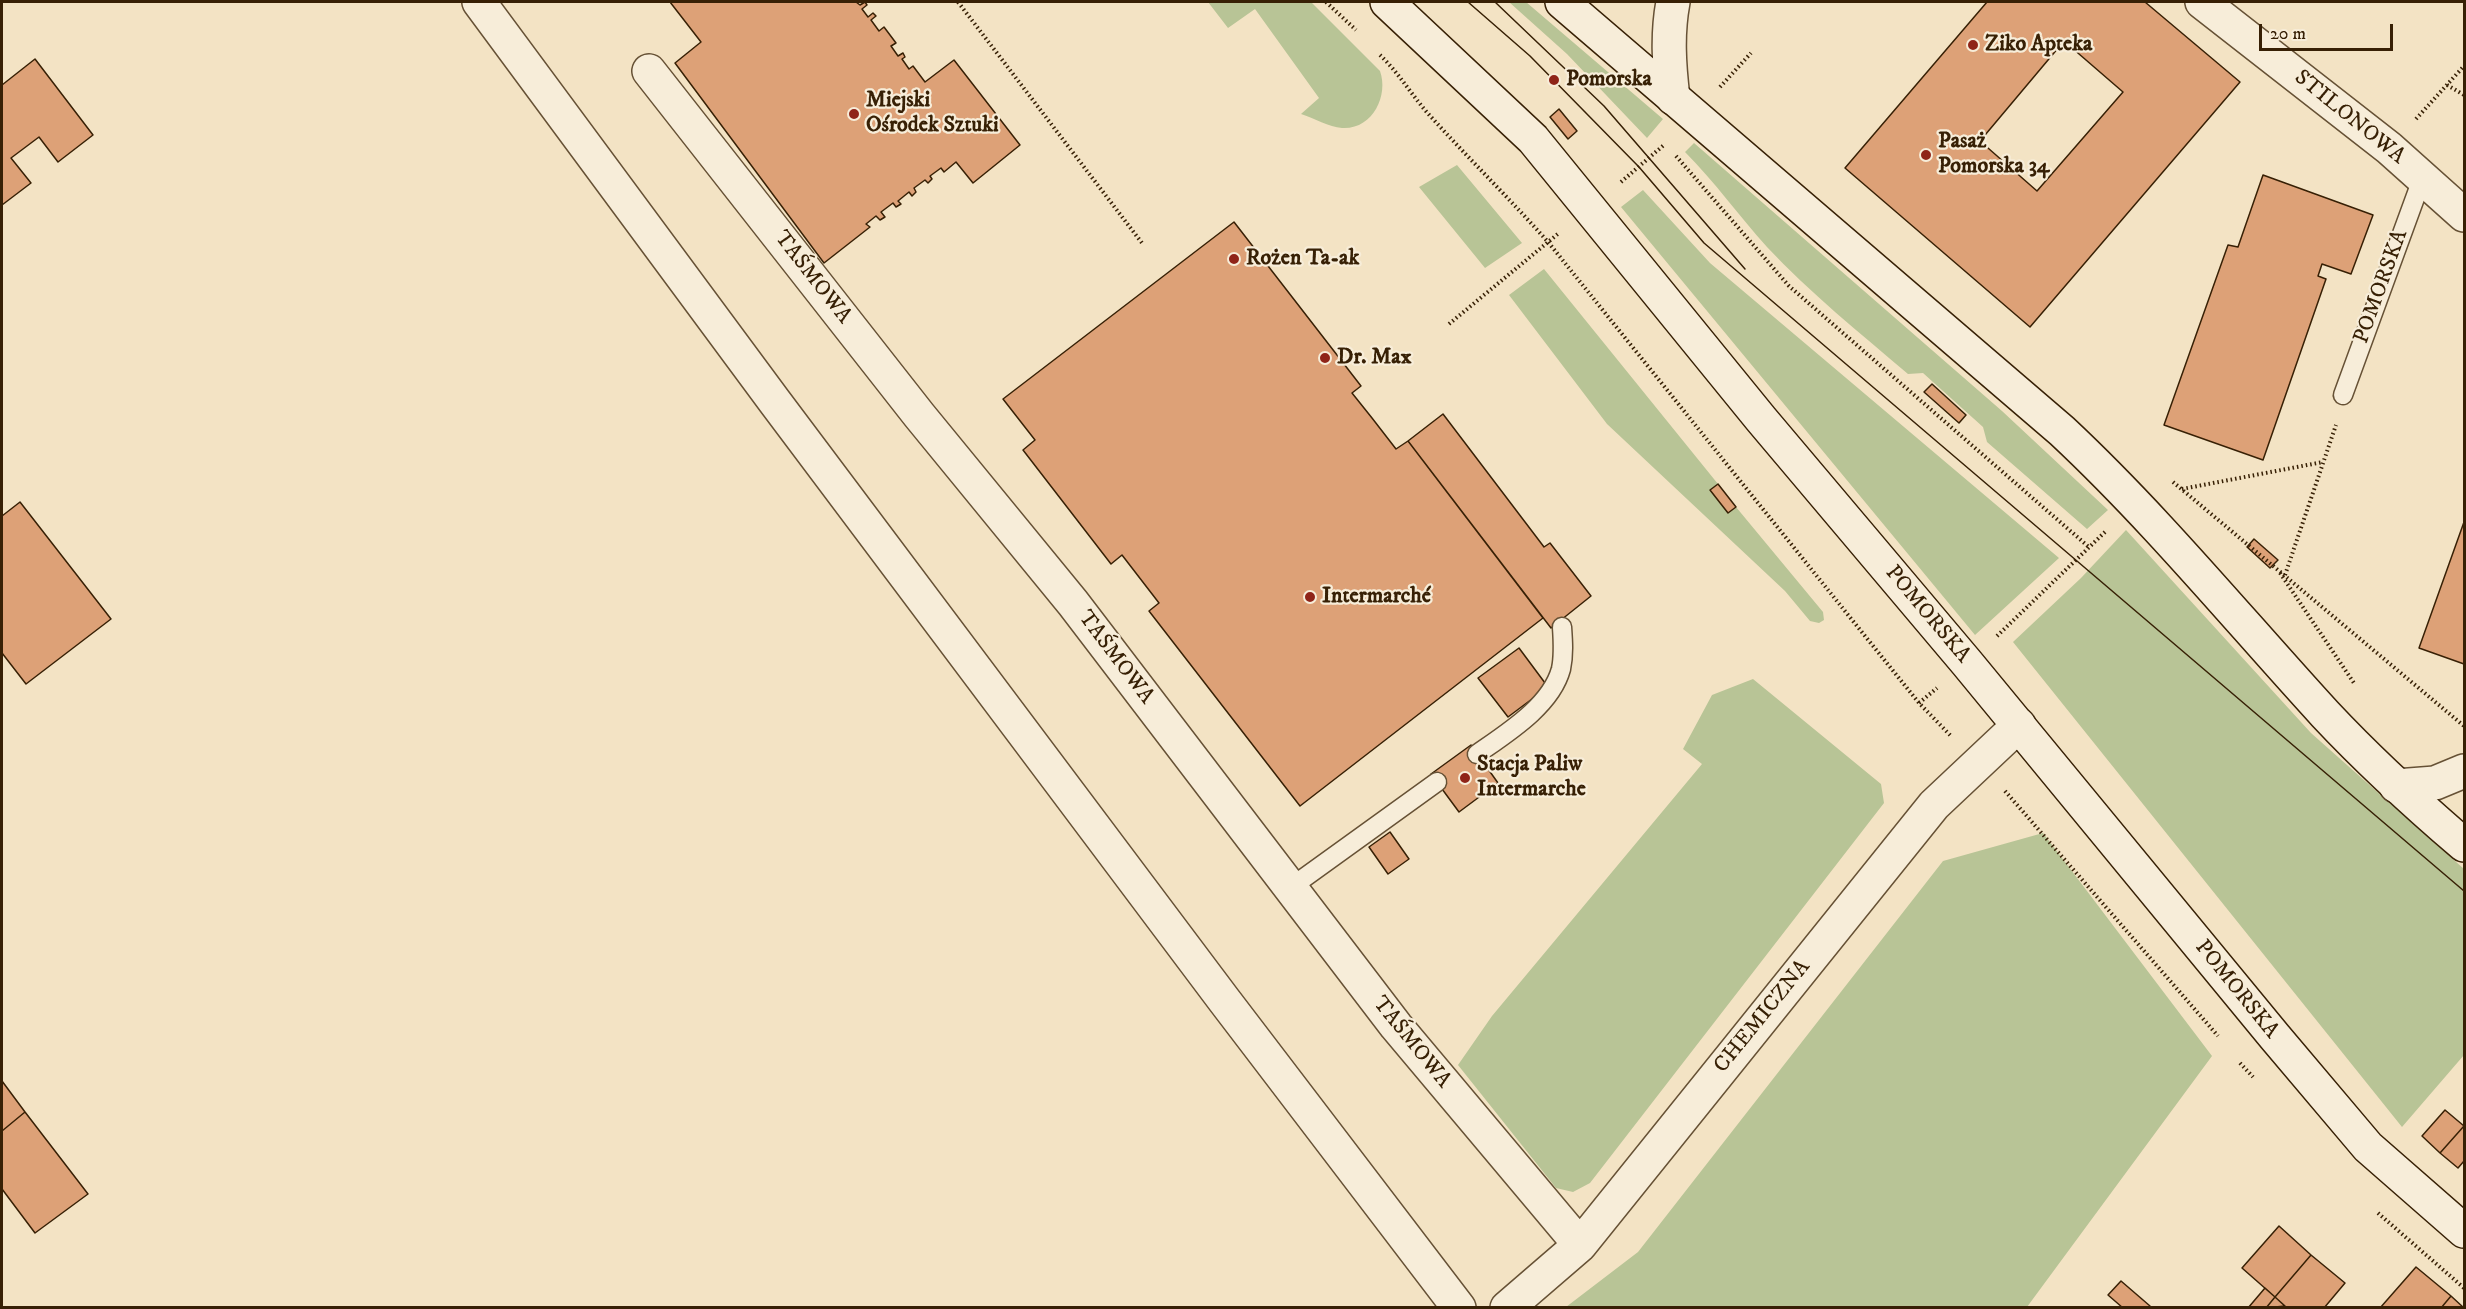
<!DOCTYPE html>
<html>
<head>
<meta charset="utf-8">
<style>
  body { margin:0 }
  #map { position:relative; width:2466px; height:1309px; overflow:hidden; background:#f3e3c4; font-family:"IM FELL DW Pica",serif }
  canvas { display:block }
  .frame { position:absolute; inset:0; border:3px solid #372005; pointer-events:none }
  .scale { position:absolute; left:2259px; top:24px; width:134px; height:27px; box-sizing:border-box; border:3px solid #372005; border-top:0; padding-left:8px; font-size:18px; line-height:21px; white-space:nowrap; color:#372005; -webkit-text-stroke:4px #f7edd9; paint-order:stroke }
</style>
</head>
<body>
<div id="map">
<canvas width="2466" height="1309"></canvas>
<div class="frame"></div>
<div class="scale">20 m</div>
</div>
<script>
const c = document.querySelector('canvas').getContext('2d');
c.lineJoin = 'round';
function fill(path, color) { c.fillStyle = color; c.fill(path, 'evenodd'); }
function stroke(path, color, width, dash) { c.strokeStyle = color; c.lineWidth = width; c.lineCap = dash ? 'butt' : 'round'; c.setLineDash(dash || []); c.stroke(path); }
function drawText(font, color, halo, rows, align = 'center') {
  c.font = font + ' "IM FELL DW Pica",serif'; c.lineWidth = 4.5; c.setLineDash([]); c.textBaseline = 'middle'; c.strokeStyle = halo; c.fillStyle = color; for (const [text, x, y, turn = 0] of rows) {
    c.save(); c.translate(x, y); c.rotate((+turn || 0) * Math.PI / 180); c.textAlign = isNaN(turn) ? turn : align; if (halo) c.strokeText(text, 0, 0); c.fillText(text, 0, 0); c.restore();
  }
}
fill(new Path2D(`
  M 1208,2 L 1311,2 L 1380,71 C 1389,96 1372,130 1342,128 C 1329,127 1314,118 1301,114 L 1319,98 L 1255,9 L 1228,28 Z
  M 1509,2 L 1526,2 L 1663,119 L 1647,138 L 1567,54 Z
  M 1694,143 L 2002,411 L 2108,510 L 2087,529 L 1987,442 L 1983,427 L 1923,373 L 1908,374 C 1860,333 1810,293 1767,247 C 1739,216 1715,182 1685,152 Z
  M 1457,165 L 1522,243 L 1485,268 L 1419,187 Z
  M 1643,190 L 1710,263 L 2059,558 L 1975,635 L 1621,207 Z
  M 1544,269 L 1718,484 L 1710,490 L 1728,513 L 1736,507 L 1823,612 L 1824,620 L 1819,623 L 1810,621 L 1785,591 L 1607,424 L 1509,295 Z
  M 2126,530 L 2311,733 L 2464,869 L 2464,1055 L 2402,1127 L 2013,642 L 2081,578 Z
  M 1753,679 L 1881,784 L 1884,803 L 1590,1183 L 1573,1192 L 1556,1188 L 1458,1065 L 1492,1016 L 1702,764 L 1683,749 L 1712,695 Z
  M 2043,833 L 2212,1056 L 2027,1307 L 1566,1307 L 1638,1252 L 1943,861 Z`), '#b8c496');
const building = new Path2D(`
  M 670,2 L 856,2 L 860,5 L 865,2 L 867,5 L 862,9 L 868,17 L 873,13 L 876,16 L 871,20 L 879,31 L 884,27 L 896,43 L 891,46 L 898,56 L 903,53 L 905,57 L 902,59 L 909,69 L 913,66 L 925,82 L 954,60 L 1020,145 L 973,183 L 956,162 L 944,172 L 941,168 L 930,176 L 932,179 L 928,183 L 925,180 L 914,188 L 916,192 L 912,196 L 909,192 L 898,201 L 901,204 L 896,207 L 893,203 L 881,212 L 885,217 L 880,220 L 876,216 L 866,224 L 870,227 L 824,263 L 675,63 L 701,42 Z
  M 1987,2 L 2145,2 L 2240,82 L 2030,327 L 1845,168 ZM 2064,41 L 2123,92 L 2037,191 L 1980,141 Z
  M 35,59 L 93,135 L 58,162 L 39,137 L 11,158 L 31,183 L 2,205 L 2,85 Z
  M 1559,109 L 1577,131 L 1568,139 L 1550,117 Z
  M 2263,175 L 2373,215 L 2351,274 L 2322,264 L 2318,276 L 2326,279 L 2263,460 L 2164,425 L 2228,245 L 2238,247 Z
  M 1234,222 L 1361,386 L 1352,393 L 1372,418 L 1396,449 L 1408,441 L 1543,618 L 1300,806 L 1149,611 L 1159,603 L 1122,555 L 1111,564 L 1023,450 L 1035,440 L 1003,399 Z
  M 1932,384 L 1966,415 L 1959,423 L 1924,392 Z
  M 1443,414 L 1544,547 L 1550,543 L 1591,596 L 1551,628 L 1408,441 Z
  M 1718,484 L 1736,507 L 1728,513 L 1710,490 Z
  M 20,502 L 111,619 L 26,684 L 2,653 L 2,516 Z
  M 2464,522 L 2464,664 L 2419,648 Z
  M 2254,539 L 2278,560 L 2270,568 L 2247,547 Z
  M 1519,648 L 1548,687 L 1508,717 L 1478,678 Z
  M 1471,745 L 1498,783 L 1459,812 L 1431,774 Z
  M 1390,832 L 1409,859 L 1388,874 L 1369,847 Z
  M 2,1081 L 25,1112 L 2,1131 Z
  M 2445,1110 L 2464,1126 L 2440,1153 L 2422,1136 Z
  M 25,1112 L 88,1194 L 35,1233 L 2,1189 L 2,1131 Z
  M 2464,1126 L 2464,1161 L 2458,1168 L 2440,1153 Z
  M 2279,1226 L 2311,1255 L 2275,1297 L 2242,1268 Z
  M 2311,1255 L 2345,1283 L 2324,1308 L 2287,1308 L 2275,1297 Z
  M 2416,1267 L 2451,1296 L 2441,1308 L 2380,1308 Z
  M 2121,1281 L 2150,1306 L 2148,1308 L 2123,1308 L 2108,1295 Z
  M 2265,1288 L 2275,1297 L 2266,1308 L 2248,1308 Z
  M 2451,1296 L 2464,1308 L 2441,1308 Z
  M 2275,1297 L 2285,1306 L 2266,1308 Z`);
fill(building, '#dda177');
stroke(building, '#372005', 1.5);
const service = new Path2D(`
  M 2343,395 L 2422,179
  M 1477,754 C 1507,733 1551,706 1561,669 C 1564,655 1563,641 1562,627
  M 1290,888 L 1437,782`);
const minor = new Path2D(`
  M 479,2 L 775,402 L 1224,1000 L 1459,1308
  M 1673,2 C 1667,34 1669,65 1673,98
  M 2202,2 L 2389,148 L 2464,215
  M 649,71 L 919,415 L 1073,603 L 1396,1026 L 1580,1245
  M 2396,786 L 2435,783 L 2464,771
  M 1507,1308 L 1580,1245 L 1934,805 L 2019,725`);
const secondary = new Path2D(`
  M 1387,2 L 1533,139 L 1761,419 L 1967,663 L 2275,1037 L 2368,1147 L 2464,1231
  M 1562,2 L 2062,431 C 2156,519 2238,619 2325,714 C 2369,761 2416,804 2464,845`);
stroke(service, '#665135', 21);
stroke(minor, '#665135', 36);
stroke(secondary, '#372005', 36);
stroke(new Path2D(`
  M 958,2 L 1142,243
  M 1326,2 L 1356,30
  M 1380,55 C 1400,74 1414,99 1433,119 C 1471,161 1511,200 1548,242 L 1919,703 L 1951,736
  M 2447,85 L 2464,95
  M 1720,87 L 1751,53
  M 2416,119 L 2464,66
  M 1676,156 L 1789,286 L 2090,548
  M 1621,182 L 1665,144
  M 1449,324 L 1559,233
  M 2173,482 L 2464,726
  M 2182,489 L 2323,462
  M 2280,573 L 2354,683
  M 2285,575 L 2336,425
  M 1997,636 L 2106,531
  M 1919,703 L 1937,688
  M 2005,791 L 2218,1036
  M 2240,1063 L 2253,1077
  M 2378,1213 L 2464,1288`), '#372005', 4, [1.5, 3]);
stroke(service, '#f7edd9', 18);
stroke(minor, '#f7edd9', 33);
stroke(secondary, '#f7edd9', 33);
stroke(new Path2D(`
  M 1468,2 L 1530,56 L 1639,167 L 1704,243 L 2464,891
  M 1495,2 L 1604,106 L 1745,269`), '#372005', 1.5);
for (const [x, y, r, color] of [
  [1973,45,6,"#8f2418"],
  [1554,80,6,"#8f2418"],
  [854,114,6,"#8f2418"],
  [1926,155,6,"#8f2418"],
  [1234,259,6,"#8f2418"],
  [1325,358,6,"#8f2418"],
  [1310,597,6,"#8f2418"],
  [1465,778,6,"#8f2418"]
]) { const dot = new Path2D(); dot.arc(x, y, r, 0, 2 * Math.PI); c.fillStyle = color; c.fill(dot); stroke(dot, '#f7edd9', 2); }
drawText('bold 22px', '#372005', '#f7edd9', [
  ["Ziko Apteka",1985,45],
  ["Pomorska",1566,80],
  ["Miejski",866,101],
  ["Ośrodek Sztuki",866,126],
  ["Pasaż",1938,142],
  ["Pomorska 34",1938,167],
  ["Rożen Ta-ak",1246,259],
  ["Dr. Max",1337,358],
  ["Intermarché",1322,597],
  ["Stacja Paliw",1477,765],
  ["Intermarche",1477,790]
], 'left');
drawText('22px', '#372005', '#f7edd9', [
  ["STILONOWA",2349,118,39],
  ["TAŚMOWA",812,278,52],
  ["POMORSKA",2382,287,-70],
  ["POMORSKA",1927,615,50],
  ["TAŚMOWA",1115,658,53],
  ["POMORSKA",2236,990,51],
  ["CHEMICZNA",1763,1017,-51],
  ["TAŚMOWA",1411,1043,51]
]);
</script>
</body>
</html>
